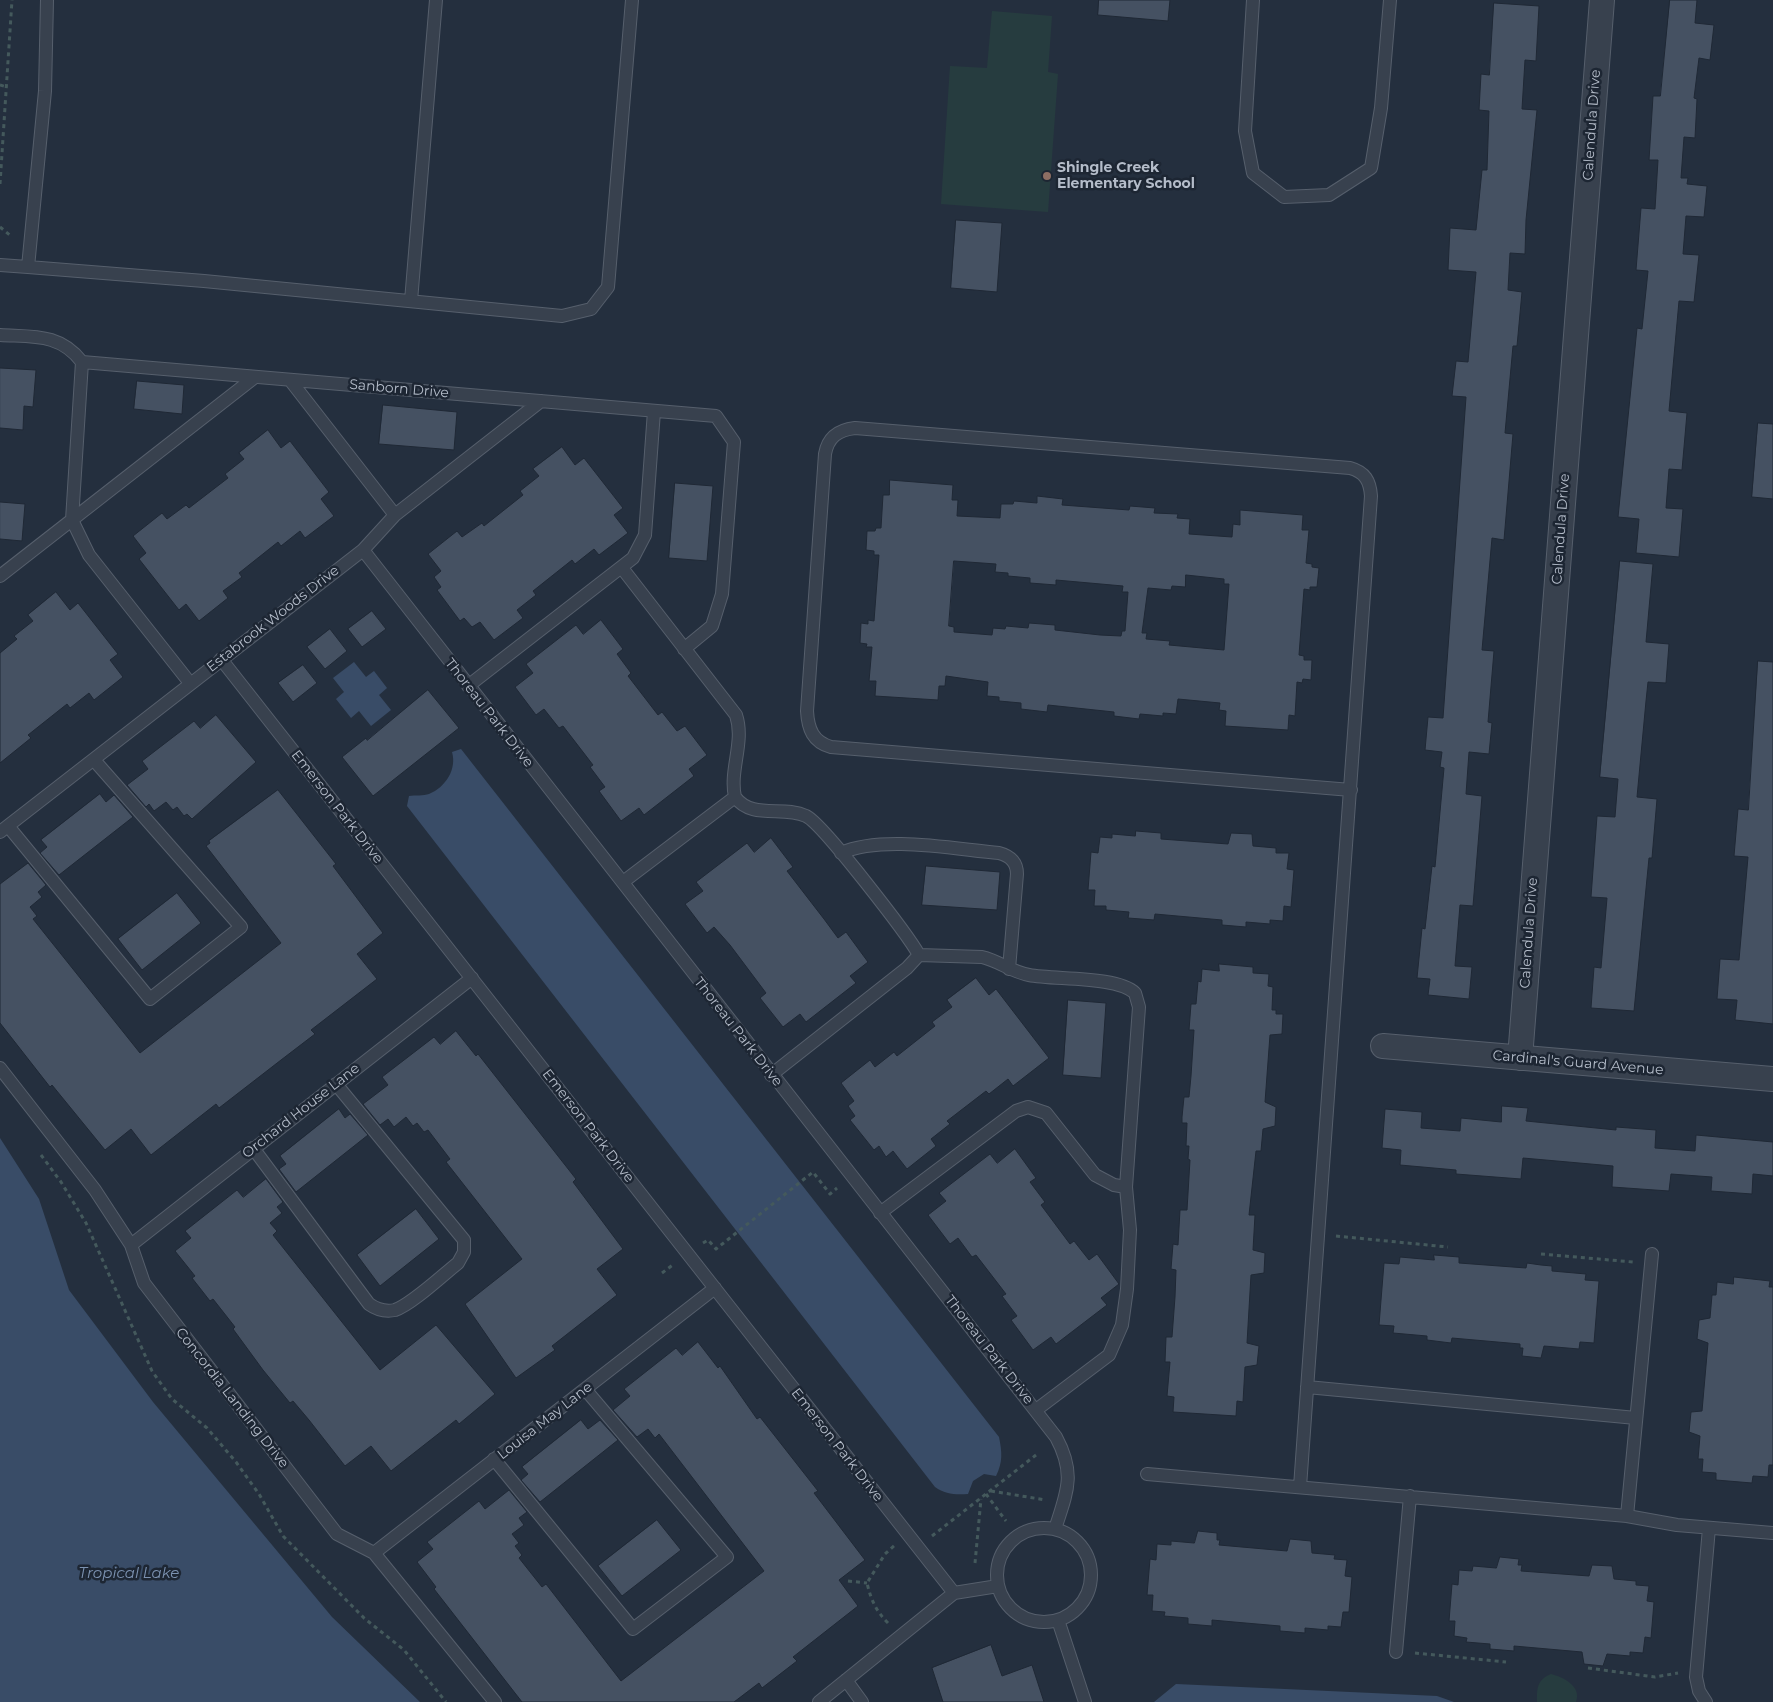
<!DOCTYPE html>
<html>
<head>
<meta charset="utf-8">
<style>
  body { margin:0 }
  canvas { display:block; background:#242f3e }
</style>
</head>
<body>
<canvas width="1773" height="1702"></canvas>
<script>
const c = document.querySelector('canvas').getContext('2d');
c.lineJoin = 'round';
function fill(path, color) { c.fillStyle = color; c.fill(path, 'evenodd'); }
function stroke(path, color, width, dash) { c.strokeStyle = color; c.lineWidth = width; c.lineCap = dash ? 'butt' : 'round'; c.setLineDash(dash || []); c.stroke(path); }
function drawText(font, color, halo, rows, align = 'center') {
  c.font = font + ' Montserrat,sans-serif'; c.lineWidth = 5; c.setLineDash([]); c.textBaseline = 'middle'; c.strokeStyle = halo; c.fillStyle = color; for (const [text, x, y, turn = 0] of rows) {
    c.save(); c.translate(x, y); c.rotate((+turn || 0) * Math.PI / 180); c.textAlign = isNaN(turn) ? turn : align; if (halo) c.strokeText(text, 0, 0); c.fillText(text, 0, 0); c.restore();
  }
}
fill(new Path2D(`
  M 992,11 L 1052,16 L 1048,72 L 1058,74 L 1048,212 L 941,204 L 950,66 L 987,68 Z
  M 1551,1674 C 1563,1677 1582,1686 1576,1702 L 1537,1702 C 1537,1688 1537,1680 1551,1674 Z`), '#263c3f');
fill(new Path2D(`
  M 354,662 L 366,677 L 374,671 L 387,688 L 379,695 L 391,710 L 371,726 L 359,711 L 351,718 L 336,699 L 344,692 L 333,678 Z
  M 461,749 L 999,1437 C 1002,1452 1003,1462 996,1476 L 984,1474 L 973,1481 L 968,1494 C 955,1495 945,1494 935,1487 L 407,806 L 409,796 C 415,795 424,796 429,794 C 446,787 457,769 452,752 Z
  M 0,1138 L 39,1199 L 69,1290 L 153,1402 L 332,1617 L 420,1702 L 0,1702 Z
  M 1176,1684 L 1437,1696 L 1454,1702 L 1154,1702 Z`), '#394c67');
const building = new Path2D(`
  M 1099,0 L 1170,0 L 1168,21 L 1098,15 Z
  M 1670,0 L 1697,0 L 1695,23 L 1714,25 L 1710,60 L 1699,58 L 1694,98 L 1697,99 L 1695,138 L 1684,137 L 1681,178 L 1688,178 L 1687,184 L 1707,186 L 1704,217 L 1686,216 L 1683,254 L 1699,255 L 1694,302 L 1679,301 L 1669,411 L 1687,413 L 1682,470 L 1669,469 L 1666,508 L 1683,509 L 1679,557 L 1636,553 L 1639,519 L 1618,517 L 1637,328 L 1642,329 L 1648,271 L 1636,270 L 1641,208 L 1655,209 L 1658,160 L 1649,160 L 1653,96 L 1660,96 Z
  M 1494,3 L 1539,6 L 1536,61 L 1525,60 L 1522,109 L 1537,110 L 1526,220 L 1525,254 L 1510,253 L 1508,290 L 1522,292 L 1517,346 L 1513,346 L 1505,433 L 1513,434 L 1504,540 L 1492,538 L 1482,650 L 1494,651 L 1488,722 L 1492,723 L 1489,754 L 1469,752 L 1466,794 L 1482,796 L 1473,906 L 1460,905 L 1455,966 L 1472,967 L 1469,999 L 1428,995 L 1430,979 L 1417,978 L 1422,928 L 1425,929 L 1432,866 L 1435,867 L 1444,768 L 1440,767 L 1442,752 L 1425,750 L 1428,717 L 1443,718 L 1466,397 L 1452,396 L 1456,361 L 1468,362 L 1476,272 L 1448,270 L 1450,228 L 1476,230 L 1482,170 L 1487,170 L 1489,111 L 1479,110 L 1481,74 L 1489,75 Z
  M 956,220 L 1002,223 L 997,292 L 951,288 Z
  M 0,368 L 36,370 L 33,407 L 24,406 L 23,430 L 0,428 Z
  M 137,381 L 184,385 L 182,414 L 134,409 Z
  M 383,405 L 457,412 L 454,450 L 379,444 Z
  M 1758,423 L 1773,424 L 1773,499 L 1752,497 Z
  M 268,430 L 281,448 L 290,441 L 329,492 L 321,499 L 334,516 L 305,538 L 300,531 L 281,546 L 278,542 L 239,573 L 242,577 L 223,591 L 228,598 L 199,621 L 186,604 L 179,610 L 139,559 L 146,553 L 133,536 L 162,513 L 167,519 L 186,505 L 189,508 L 228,478 L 225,474 L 244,459 L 239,453 Z
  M 562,447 L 575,465 L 584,458 L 623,508 L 614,515 L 628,533 L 599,555 L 594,549 L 575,564 L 572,560 L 533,591 L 536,595 L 517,610 L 523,618 L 494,640 L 480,622 L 472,627 L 464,618 L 460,621 L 437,590 L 441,587 L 434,577 L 441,571 L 428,554 L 457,531 L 462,537 L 482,523 L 484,526 L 523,495 L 520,491 L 539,476 L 533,469 Z
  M 890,480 L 953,485 L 952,500 L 958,500 L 957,516 L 1000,518 L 1001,504 L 1013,504 L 1014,501 L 1037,503 L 1037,496 L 1063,499 L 1062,505 L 1129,510 L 1130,506 L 1155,508 L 1154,513 L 1178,514 L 1177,518 L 1190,519 L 1189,534 L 1232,537 L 1233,524 L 1240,525 L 1240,510 L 1303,515 L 1302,530 L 1309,530 L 1306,563 L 1312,564 L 1312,567 L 1319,568 L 1317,587 L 1310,587 L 1310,590 L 1304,589 L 1299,655 L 1304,656 L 1304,660 L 1312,660 L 1311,680 L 1303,679 L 1302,683 L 1297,682 L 1295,716 L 1289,715 L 1288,730 L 1225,726 L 1226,711 L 1219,710 L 1220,703 L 1178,699 L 1176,714 L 1163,713 L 1163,716 L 1140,714 L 1139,719 L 1114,716 L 1114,712 L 1048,705 L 1047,712 L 1021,709 L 1021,703 L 999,701 L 999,697 L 987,696 L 988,682 L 946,676 L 945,686 L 939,686 L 938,700 L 875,696 L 876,681 L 869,681 L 872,647 L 866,647 L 867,644 L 860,643 L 861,623 L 868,624 L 868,620 L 874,621 L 879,555 L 874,555 L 874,551 L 866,550 L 867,531 L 875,531 L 876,528 L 881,528 L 883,495 L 889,495 ZM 954,561 L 996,564 L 995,572 L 1008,573 L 1008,576 L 1030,578 L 1030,583 L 1056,585 L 1056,580 L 1123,586 L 1122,592 L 1128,592 L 1125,631 L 1122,631 L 1121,636 L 1100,635 L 1055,630 L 1055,625 L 1029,623 L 1028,628 L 1006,626 L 1005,629 L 993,628 L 992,635 L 954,632 L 954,627 L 949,626 ZM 1186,575 L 1224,579 L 1224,584 L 1229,584 L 1224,650 L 1169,645 L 1170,641 L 1146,639 L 1147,633 L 1142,633 L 1148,588 L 1171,590 L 1172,586 L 1185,587 Z
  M 675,483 L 713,486 L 707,561 L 669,558 Z
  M 0,502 L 25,504 L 22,541 L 0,539 Z
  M 1620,561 L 1653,564 L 1646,642 L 1669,644 L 1666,683 L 1648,682 L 1646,701 L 1637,797 L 1657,799 L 1652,858 L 1649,858 L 1634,1011 L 1591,1008 L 1594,967 L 1601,968 L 1607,898 L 1591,897 L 1597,816 L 1615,817 L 1618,779 L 1600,777 Z
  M 56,592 L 70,610 L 78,603 L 118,654 L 110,660 L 123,677 L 94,700 L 89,693 L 70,708 L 67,704 L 28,735 L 31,738 L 0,763 L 0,653 L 17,639 L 14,636 L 33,621 L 28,615 Z
  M 372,611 L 386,629 L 362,647 L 348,629 Z
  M 601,620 L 623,649 L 617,654 L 631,673 L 628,676 L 658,715 L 662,712 L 677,731 L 685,726 L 707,755 L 689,769 L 694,776 L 644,815 L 639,808 L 621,821 L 599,791 L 605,787 L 590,767 L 593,765 L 563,726 L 559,728 L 544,709 L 536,715 L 515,687 L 533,673 L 526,664 L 576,625 L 583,634 Z
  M 330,629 L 347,651 L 325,669 L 307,647 Z
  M 1758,661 L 1773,662 L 1773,1024 L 1735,1020 L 1737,1000 L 1717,999 L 1720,959 L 1739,960 L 1748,857 L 1734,856 L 1738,809 L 1748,810 Z
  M 303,665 L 317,683 L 293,702 L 278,683 Z
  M 428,690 L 459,728 L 373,796 L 342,757 L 366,738 L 367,740 Z
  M 216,715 L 256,762 L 192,819 L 187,814 L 184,816 L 177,807 L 173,810 L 166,802 L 154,811 L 149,804 L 146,807 L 127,785 L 148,769 L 142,761 L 194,721 L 200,728 Z
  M 278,790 L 336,864 L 333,866 L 383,933 L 357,954 L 377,979 L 311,1030 L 315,1034 L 281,1060 L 219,1108 L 216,1104 L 151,1155 L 131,1129 L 105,1150 L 52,1085 L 50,1087 L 0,1023 L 0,884 L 28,863 L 46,885 L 38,892 L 42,897 L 30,907 L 37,916 L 33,919 L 140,1053 L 281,943 L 206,846 L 210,843 L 209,841 Z
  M 100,794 L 106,802 L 114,795 L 133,817 L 59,875 L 40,853 L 47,847 L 41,840 Z
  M 1136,831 L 1161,833 L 1161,839 L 1228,844 L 1231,833 L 1252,834 L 1253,846 L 1276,848 L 1276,853 L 1289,853 L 1287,869 L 1294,870 L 1291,907 L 1284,906 L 1283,921 L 1270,920 L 1270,924 L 1246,922 L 1246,927 L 1222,925 L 1222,920 L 1155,914 L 1154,920 L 1128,918 L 1129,912 L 1106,910 L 1106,906 L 1094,906 L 1095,890 L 1088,890 L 1091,852 L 1098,853 L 1100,837 L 1112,838 L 1112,834 L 1135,836 Z
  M 771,838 L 793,867 L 787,871 L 824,919 L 838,938 L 846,932 L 868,962 L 850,976 L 856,983 L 806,1022 L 800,1014 L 783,1027 L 760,998 L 766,993 L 730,945 L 714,927 L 707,933 L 685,904 L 703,891 L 696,882 L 747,843 L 754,852 Z
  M 926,866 L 1000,872 L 997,910 L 922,905 Z
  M 177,893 L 201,923 L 142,970 L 118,939 Z
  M 1219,964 L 1253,967 L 1253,973 L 1269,974 L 1268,986 L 1273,987 L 1272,1010 L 1276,1010 L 1276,1014 L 1283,1014 L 1282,1034 L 1270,1035 L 1265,1102 L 1276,1107 L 1275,1126 L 1263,1129 L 1261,1151 L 1256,1151 L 1249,1215 L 1255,1215 L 1253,1250 L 1265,1253 L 1264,1273 L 1251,1275 L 1247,1343 L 1259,1346 L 1257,1365 L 1245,1367 L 1243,1402 L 1237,1401 L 1236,1416 L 1173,1412 L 1174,1397 L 1167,1396 L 1170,1362 L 1165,1362 L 1166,1337 L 1172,1337 L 1175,1297 L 1176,1270 L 1171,1269 L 1173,1244 L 1178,1245 L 1180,1210 L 1187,1210 L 1190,1160 L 1188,1159 L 1189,1146 L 1186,1146 L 1187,1123 L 1182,1123 L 1182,1117 L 1184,1097 L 1189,1097 L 1191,1076 L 1194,1030 L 1189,1030 L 1191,1004 L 1196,1004 L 1198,981 L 1201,982 L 1202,969 L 1219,971 Z
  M 976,978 L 989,995 L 996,989 L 1049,1058 L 1013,1086 L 1008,1079 L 989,1094 L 986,1091 L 947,1121 L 950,1124 L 931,1139 L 936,1146 L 907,1169 L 893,1151 L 886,1157 L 879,1146 L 874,1150 L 850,1120 L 855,1116 L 848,1106 L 854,1101 L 841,1083 L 870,1060 L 875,1067 L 894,1052 L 897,1056 L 935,1026 L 932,1022 L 952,1007 L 947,1000 Z
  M 1068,1000 L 1106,1003 L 1101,1078 L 1063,1075 Z
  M 456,1031 L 476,1056 L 478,1054 L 576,1179 L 573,1182 L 623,1249 L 597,1269 L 617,1295 L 552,1346 L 555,1350 L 516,1378 L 465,1304 L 522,1259 L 446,1162 L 450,1159 L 428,1130 L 424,1132 L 417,1123 L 413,1126 L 406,1117 L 394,1127 L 388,1119 L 380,1125 L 363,1104 L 388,1085 L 382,1077 L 434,1037 L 440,1044 Z
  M 1502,1106 L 1528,1108 L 1526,1121 L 1616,1130 L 1616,1127 L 1656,1130 L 1655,1148 L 1695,1151 L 1696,1135 L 1773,1142 L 1773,1176 L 1753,1174 L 1752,1194 L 1711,1191 L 1712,1177 L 1671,1174 L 1669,1191 L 1612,1187 L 1613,1166 L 1523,1158 L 1521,1179 L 1456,1174 L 1456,1170 L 1400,1165 L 1401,1150 L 1382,1148 L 1385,1109 L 1422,1112 L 1421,1128 L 1460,1131 L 1461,1118 L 1501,1122 Z
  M 339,1109 L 345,1118 L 350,1114 L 368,1135 L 296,1192 L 279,1169 L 286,1164 L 280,1156 Z
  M 1015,1149 L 1036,1178 L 1030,1182 L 1045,1202 L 1041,1205 L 1070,1244 L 1074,1241 L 1089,1260 L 1097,1254 L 1119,1284 L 1101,1298 L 1107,1305 L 1056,1344 L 1051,1337 L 1033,1350 L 1011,1320 L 1017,1316 L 1002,1296 L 1006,1294 L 976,1255 L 972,1257 L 958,1238 L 950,1244 L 928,1215 L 946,1201 L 939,1193 L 990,1154 L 997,1163 Z
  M 266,1179 L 283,1202 L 277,1207 L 282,1213 L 270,1223 L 277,1231 L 273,1235 L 380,1370 L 436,1325 L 495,1394 L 459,1424 L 456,1420 L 391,1471 L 371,1446 L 345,1466 L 309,1420 L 293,1401 L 290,1403 L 263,1370 L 233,1329 L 235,1327 L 213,1299 L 210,1301 L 192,1278 L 195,1276 L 175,1251 L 191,1238 L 185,1231 L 237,1190 L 243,1197 Z
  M 416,1209 L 439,1239 L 380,1286 L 357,1255 Z
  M 1434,1255 L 1459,1257 L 1459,1263 L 1526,1268 L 1527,1263 L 1541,1265 L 1552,1266 L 1552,1271 L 1586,1274 L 1585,1280 L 1599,1281 L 1594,1343 L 1580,1342 L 1579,1349 L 1544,1346 L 1541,1358 L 1522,1356 L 1523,1348 L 1520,1348 L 1520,1344 L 1452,1338 L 1451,1343 L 1427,1340 L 1427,1336 L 1393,1333 L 1394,1326 L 1379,1325 L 1384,1263 L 1399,1264 L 1400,1257 L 1434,1260 Z
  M 1734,1277 L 1770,1281 L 1769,1287 L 1773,1287 L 1773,1465 L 1769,1465 L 1768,1477 L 1753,1476 L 1752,1483 L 1716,1480 L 1716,1473 L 1702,1472 L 1703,1459 L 1698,1459 L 1700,1436 L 1689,1432 L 1691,1412 L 1702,1411 L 1708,1343 L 1697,1339 L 1699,1320 L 1710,1318 L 1712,1295 L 1716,1295 L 1717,1282 L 1733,1284 Z
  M 698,1342 L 718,1368 L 720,1366 L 757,1419 L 760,1417 L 818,1491 L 814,1493 L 865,1560 L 839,1580 L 858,1606 L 793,1657 L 797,1661 L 762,1688 L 759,1683 L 734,1702 L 522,1702 L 434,1589 L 436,1587 L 417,1562 L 433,1549 L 427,1542 L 479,1501 L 485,1509 L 509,1490 L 527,1512 L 519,1518 L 524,1525 L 512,1534 L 519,1543 L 515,1546 L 522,1555 L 519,1558 L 542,1587 L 546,1584 L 621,1681 L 764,1571 L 659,1434 L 655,1438 L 648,1429 L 637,1437 L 613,1410 L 630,1396 L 624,1389 L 676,1348 L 682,1355 Z
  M 581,1420 L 588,1429 L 600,1420 L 618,1440 L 540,1502 L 521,1480 L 528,1474 L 522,1467 Z
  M 657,1520 L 681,1550 L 622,1596 L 598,1566 Z
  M 1198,1531 L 1217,1533 L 1217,1540 L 1220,1540 L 1219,1545 L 1287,1551 L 1290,1539 L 1311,1541 L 1312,1553 L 1335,1555 L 1334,1559 L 1347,1560 L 1345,1576 L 1352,1577 L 1349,1612 L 1343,1612 L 1341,1627 L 1328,1626 L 1328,1630 L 1305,1628 L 1305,1633 L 1280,1631 L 1280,1626 L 1234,1622 L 1212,1620 L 1212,1626 L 1188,1624 L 1188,1618 L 1164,1616 L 1165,1612 L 1152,1611 L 1153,1595 L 1147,1595 L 1150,1559 L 1156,1560 L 1157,1544 L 1171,1545 L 1171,1541 L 1194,1543 Z
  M 1500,1557 L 1519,1559 L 1518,1565 L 1522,1565 L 1521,1571 L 1589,1576 L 1592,1565 L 1612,1566 L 1614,1579 L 1636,1581 L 1636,1585 L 1649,1586 L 1647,1601 L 1654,1602 L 1651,1638 L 1645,1637 L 1643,1653 L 1630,1652 L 1630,1656 L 1607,1654 L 1603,1666 L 1584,1664 L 1582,1652 L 1514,1646 L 1514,1651 L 1490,1649 L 1490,1644 L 1466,1642 L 1467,1638 L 1454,1636 L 1455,1621 L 1449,1621 L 1452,1584 L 1458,1585 L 1459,1570 L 1472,1571 L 1473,1566 L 1496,1568 Z
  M 991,1645 L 1002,1676 L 1032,1665 L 1044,1702 L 943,1702 L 932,1668 Z`);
fill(building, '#455162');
stroke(building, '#1f2835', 1);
const service = new Path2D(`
  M 1253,0 L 1245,131 L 1253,173 L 1284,197 L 1329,195 L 1371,168 L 1381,108 L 1390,0
  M 0,265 L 28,267 L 45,91 L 47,0
  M 28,267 L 204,281 L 562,316 L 591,309 L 608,287 L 632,0
  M 411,301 L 436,0
  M 0,335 C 33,337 60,333 82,362 L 72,520 L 89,555 L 190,683
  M 82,362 L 716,416 L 734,442 L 722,594 L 712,626 L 684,649
  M 290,380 L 395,515
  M 363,550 L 1056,1437 C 1076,1474 1067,1492 1055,1529
  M 622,568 L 736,715 C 745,742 729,770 735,797
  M 0,576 L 255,377
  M 221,659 L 954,1593
  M 468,686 L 633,558 L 645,535 L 654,411
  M 8,826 L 150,999 L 241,927 L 94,760
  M 0,832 L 363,550 L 395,515 L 541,401
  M 841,853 C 883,835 953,849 999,853 C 1010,856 1017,862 1017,874 L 1009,969
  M 623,882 L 735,797 C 752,820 783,805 806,816 C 822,823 908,935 919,955
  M 0,1068 L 95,1190 L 131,1245 L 144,1283 L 337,1534 L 374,1553 L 495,1702
  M 771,1075 L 907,968 L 919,955 L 982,957 C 999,961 1012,972 1029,975 C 1055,980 1117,976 1135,993 L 1139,1007 L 1126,1187 L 1130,1230 L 1127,1289 L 1122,1325 L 1109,1355 L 1036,1410
  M 253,1148 L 369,1304 C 376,1309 385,1312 395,1310 C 411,1305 444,1274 458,1263 L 464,1252 L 464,1240 L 336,1084
  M 880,1213 L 1016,1111 L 1028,1107 L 1046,1113 L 1095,1175 L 1114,1185 L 1126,1187
  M 131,1245 L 472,978
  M 1307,1387 L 1636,1418
  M 494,1459 L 633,1629 L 727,1557 L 585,1389
  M 1147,1474 L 1627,1516 L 1677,1525 L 1773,1533
  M 1300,1487 L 1371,496 C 1370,481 1365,472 1350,468 L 855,428 C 838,430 828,437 825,454 L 807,711 C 808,729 813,742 831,747 L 1351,790
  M 1627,1516 L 1652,1254
  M997 1575a47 47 0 1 1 94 0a47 47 0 1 1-94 0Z
  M 374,1553 L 715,1288
  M 1058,1620 L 1085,1702
  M 1396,1652 L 1410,1496
  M 846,1680 L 862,1702
  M 819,1702 L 954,1593 L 998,1586
  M 1706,1702 L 1699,1691 L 1696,1677 L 1709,1528`);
const minor = new Path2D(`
  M 1383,1046 L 1773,1079
  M 1520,1058 L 1602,0`);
stroke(service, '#565f6c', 14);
stroke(minor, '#565f6c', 26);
stroke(new Path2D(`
  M 0,85 L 7,87
  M 0,184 L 12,0
  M 0,227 L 11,236
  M 41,1155 L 61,1182 L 86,1223 L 152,1371 L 172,1399 L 207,1428 L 236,1462 L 259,1494 L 283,1536 L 364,1618 L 404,1650 L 446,1702
  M 1336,1236 L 1448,1247
  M 703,1243 L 708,1240 L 716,1249 L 813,1172 L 830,1194 L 837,1188
  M 1541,1254 L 1633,1262
  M 662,1273 L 674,1264
  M 991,1491 L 1046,1500
  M 986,1494 L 1006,1521
  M 932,1536 L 1036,1455
  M 975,1563 L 981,1499
  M 848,1581 L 867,1583
  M 888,1623 C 876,1611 871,1600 867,1583 L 885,1554 L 895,1545
  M 1415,1653 L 1506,1662
  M 1588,1668 L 1655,1677 L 1678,1673`), '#44595c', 3, [4, 4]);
stroke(service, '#38414e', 12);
stroke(minor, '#38414e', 24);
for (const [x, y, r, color] of [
  [1047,176,5,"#8d6e63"]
]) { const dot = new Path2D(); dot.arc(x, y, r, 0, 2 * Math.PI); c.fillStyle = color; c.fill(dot); stroke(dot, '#1d2633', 2); }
drawText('14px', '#b4bcc9', '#1d2633', [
  ["Calendula Drive",1592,125,-86],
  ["Sanborn Drive",399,389,5],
  ["Calendula Drive",1561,529,-86],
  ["Estabrook Woods Drive",273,619,-38],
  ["Thoreau Park Drive",489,713,52],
  ["Emerson Park Drive",337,807,52],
  ["Calendula Drive",1529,933,-86],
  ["Thoreau Park Drive",738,1032,52],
  ["Cardinal's Guard Avenue",1578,1063,5],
  ["Orchard House Lane",301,1111,-38],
  ["Emerson Park Drive",588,1126,52],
  ["Thoreau Park Drive",989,1350,52],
  ["Concordia Landing Drive",232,1398,52],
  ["Louisa May Lane",545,1421,-38],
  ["Emerson Park Drive",837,1445,52]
]);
drawText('bold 14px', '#b4bcc9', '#1d2633', [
  ["Shingle Creek",1057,168],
  ["Elementary School",1057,184]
], 'left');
drawText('italic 15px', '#7c92b1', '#1d2633', [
  ["Tropical Lake",129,1574]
]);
</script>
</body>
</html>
